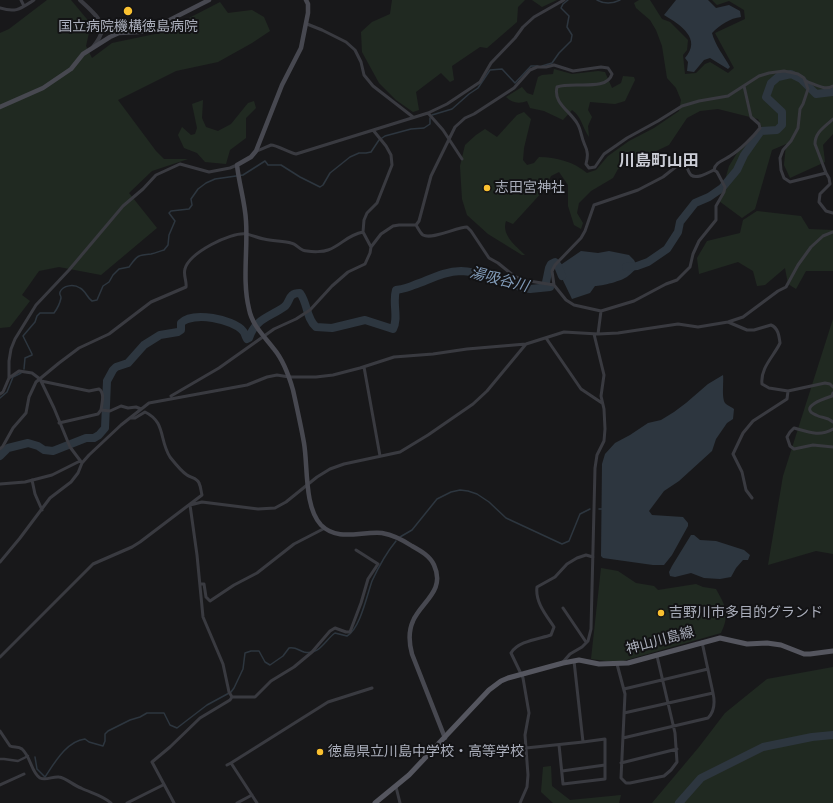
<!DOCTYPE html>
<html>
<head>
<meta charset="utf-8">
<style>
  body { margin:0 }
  canvas { display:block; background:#18181a }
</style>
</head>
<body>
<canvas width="833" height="803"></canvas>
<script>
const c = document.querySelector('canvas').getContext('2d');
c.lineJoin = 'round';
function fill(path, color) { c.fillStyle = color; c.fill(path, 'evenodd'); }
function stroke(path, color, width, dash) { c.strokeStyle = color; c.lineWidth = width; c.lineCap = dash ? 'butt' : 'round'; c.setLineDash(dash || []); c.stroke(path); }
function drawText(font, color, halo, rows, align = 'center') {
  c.font = font + ' "Fira Sans Condensed","Noto Sans JP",sans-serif'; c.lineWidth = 4; c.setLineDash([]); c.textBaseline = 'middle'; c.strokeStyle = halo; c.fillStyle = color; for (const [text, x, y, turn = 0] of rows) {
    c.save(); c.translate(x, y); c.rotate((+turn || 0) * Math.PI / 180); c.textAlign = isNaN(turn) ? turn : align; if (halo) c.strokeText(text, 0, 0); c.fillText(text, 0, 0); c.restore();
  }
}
fill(new Path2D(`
  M 47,0 L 71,0 L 91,24 L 86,46 L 92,58 L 112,43 L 160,33 L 220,2 L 228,13 L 252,10 L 264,17 L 270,31 L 252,43 L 218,62 L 176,71 L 118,100 L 156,151 L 164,159 L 188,159 L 152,171 L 129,193 L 157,228 L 101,275 L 59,267 L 39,271 L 22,295 L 30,301 L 10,327 L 0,328 L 0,33 L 9,29 Z
  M 392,0 L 525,0 L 518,7 L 517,22 L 487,48 L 480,47 L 452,66 L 454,80 L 450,82 L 441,73 L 416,92 L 419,110 L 413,112 L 396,100 L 379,83 L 362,52 L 361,32 L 372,22 L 390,14 Z
  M 532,0 L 557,0 L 542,7 Z
  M 639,0 L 650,0 L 662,19 L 670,22 L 688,40 L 687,50 L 683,55 L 685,74 L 696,73 L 705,64 L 710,62 L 728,73 L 734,68 L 715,33 L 745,19 L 744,10 L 729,1 L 717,5 L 712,0 L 833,0 L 833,134 L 823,145 L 825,162 L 790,178 L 784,165 L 786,144 L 772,150 L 755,209 L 742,218 L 719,201 L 729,166 L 742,145 L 763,130 L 758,119 L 718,109 L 700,111 L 687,118 L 669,145 L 618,169 L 613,178 L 591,191 L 579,203 L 577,213 L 583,223 L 581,229 L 574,225 L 568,206 L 568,185 L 559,172 L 551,176 L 544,190 L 513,224 L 506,221 C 501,235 516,246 525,255 L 522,255 L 488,234 L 467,215 L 462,199 L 460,166 L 465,145 L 476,135 L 485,129 L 497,137 L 517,115 L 524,112 L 531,119 L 524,148 L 523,160 L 527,165 L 534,163 L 539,157 C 556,157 574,162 587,173 L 596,170 L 608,156 L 629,141 L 654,128 L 679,111 L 681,100 L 676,88 L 667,78 L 662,46 L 656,30 L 650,20 L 636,8 L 634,3 Z
  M 554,69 L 572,74 L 598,71 L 605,72 L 612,88 L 621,83 L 623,76 L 634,77 L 635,80 L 625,101 L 615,104 L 590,102 L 588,110 L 592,117 L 588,126 L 589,137 C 582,127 582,117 572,110 L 563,120 L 544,111 L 530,108 L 527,101 C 519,104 512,103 506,97 L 522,87 L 527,93 L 533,95 L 538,77 L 542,75 L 553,74 Z
  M 203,100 L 202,118 L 206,127 L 218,131 L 231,124 L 248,103 L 254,101 L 256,108 L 246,118 L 246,138 L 230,150 L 226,164 L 205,162 L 197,153 L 184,148 L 178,135 L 182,127 L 191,135 L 195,134 L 197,128 L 192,104 Z
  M 757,211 L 801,216 L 809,229 L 833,230 L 833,271 L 806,271 L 796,289 L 788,284 L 785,268 L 765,285 L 757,286 L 753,271 L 738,262 L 699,274 L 697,258 L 707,241 L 740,233 L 743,220 Z
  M 833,319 L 833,554 L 816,551 L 768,565 L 783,476 Z
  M 601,568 L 618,571 L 636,583 L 654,586 L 658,590 L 696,584 L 703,587 L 716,589 C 726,607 730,614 721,633 L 623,661 L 606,661 L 591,659 Z
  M 833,667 L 833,803 L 652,803 L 699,747 L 725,713 L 767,679 Z
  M 551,766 L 552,786 L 570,800 L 621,795 L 619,803 L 553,803 L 541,792 L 543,767 Z`), '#202921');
fill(new Path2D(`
  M 676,0 L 708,0 L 716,8 L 729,5 L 740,11 L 741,17 C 730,18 720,25 712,33 C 715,45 724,56 730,67 L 728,69 L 710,58 L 704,60 L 694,72 L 687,71 L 688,62 L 685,58 C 702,39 681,25 664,15 Z
  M 581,251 L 598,253 L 609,251 L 629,255 L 634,260 L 638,268 C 633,271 632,273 628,276 C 623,281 601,286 595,286 L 590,293 L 572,299 L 557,268 L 560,264 L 562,264 Z
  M 723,375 C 724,382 721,400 726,404 C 728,406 732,407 734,409 L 733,419 L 727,423 L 716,439 L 712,451 L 679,481 L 664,491 L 649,511 L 652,515 L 683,517 L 688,523 L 688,526 L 672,555 L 664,565 L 653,565 L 603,558 L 601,556 L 602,464 L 605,454 L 615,443 L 630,435 L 648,423 L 661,420 L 674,412 L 686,403 L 708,384 Z
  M 691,535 L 694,535 L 700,540 L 716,541 L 744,550 L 750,555 L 748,560 L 743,560 L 736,568 L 731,577 L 720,579 L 704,578 L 691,573 L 675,577 L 670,576 L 669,572 L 672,566 Z`), '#2d363f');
stroke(new Path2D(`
  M 597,0 C 604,4 612,4 620,0
  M 542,66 L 552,63 L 559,53 L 571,41 L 572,35 L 567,27 L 569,16 L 561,8 L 563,4 L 568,0
  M 432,115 L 452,109 L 469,94 L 478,88 L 490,70 L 502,69 L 515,83 L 531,66 L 538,66
  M 24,369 L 25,358 L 32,355 L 32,354 L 23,336 L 35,322 L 37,316 L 40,313 L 54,313 C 57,309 60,303 61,298 C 61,294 59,296 60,292 C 63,285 74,284 80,288 C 86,291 87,298 92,301 L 97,300 L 103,286 L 109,282 L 113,275 L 119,269 L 129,267 C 137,256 137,255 151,254 C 156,253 160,251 164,250 L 168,245 L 169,235 L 175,221 L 169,213 L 171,211 L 189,209 L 192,205 L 191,199 L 198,189 L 206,183 L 215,179 L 243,175 L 265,161 L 268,165 L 281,165 L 300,177 L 320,187 L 323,185 L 330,173 L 350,157 L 359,153 L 366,153 L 371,152 L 379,140 L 385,136 L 411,129 L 424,128 L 430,124 L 430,118
  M 0,398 L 7,392 L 13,377 L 21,373
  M 599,509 L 602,509
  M 400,537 L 412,530 L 437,499 L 451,492 L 460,490 L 468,491 L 477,494 L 489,502 L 506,518 L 562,544 L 569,541 L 580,514 L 590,509
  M 35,757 L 37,769 L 45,777 C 55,762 67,741 85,739 L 89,742 L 103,746 L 105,741 L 105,734 L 108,731 L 130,720 L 140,717 L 147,713 L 164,713 L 170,725 L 177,728 L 207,705 L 231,692 L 234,688 L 243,669 L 245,653 L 251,651 L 259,651 L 265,662 L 270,665 L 283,656 L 289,648 C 296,647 298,650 304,652 C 319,656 325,640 335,633 L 347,636 C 360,629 367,595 372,581 C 378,568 387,552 396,541`), '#2d363f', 1.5);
stroke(new Path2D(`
  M 626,267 L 637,266 L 648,262 L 667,249 L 678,232 L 680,222 L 695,203 L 709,197 L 722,188 L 737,170 L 744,155 L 761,131 L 777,130 L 782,125 L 782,112 L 766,97 L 771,83 L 778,77 L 791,74 L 801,79 L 816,94 L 833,92
  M 545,287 L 549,268 L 551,264 L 555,262 L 558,266 L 562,276
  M 0,456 L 8,448 L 28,443 L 38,446 L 44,450 L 53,451 L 86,438 L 94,438 L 99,435 L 105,428 L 107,381 L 113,370 L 116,367 L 128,363 L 144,345 L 160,335 L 178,332 L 181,330 L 181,323 C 193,311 233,319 243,331 C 245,333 245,336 247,339 L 249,338 C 255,319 270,317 284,307 C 291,302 287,293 300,293 C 308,304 306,318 316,327 L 332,328 L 365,320 L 393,329 C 399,318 392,303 396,290 C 402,289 408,288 414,285 C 429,280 444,271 461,271 C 482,272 503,281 523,288 L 530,289 L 550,287
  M 679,803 L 701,778 L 763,747 L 812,737 L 833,735`), '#2d363f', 8);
stroke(new Path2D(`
  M 0,759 L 4,759 L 18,761 L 28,756`), '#393a40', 2.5);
stroke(new Path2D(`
  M 21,0 L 24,6
  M 0,8 C 16,13 20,9 34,0
  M 307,24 L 322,30 L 346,42 L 355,50 L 361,62 L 364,75 L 373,86 L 413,117
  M 805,81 C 815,84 824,91 833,86
  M 428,113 L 443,130 L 462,159
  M 833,119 C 825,127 815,132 815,144 L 826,173 L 829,178 L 830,184 L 820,194 L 819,202 L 826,211 L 833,213
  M 256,151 C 261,150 268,146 271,145 C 277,145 289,153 296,154 L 428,113 L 447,104 L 480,82 L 491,63 L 515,38 L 523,27 L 534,17 L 564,0
  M 416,225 L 419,221 L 431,176 L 455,127 L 465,118 L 474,114 L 514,88 L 530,70 L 537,67 L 546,67 L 554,65 L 573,71 L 601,67 L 608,68 L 612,74 C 607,92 572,81 557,87 C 553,103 570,111 577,123 C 581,129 581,136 584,143 C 585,146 587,149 587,152 C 588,155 587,160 586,164 L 589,168 L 595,167 L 604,154 L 627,138 L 658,121 L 682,106 L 699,101 L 728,96 L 759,76 L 769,73 L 784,71 L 798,74 L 804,78 L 808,89 L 803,104 L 800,109 L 798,128 L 791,141 L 783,150 L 780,158 L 781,170 L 784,178 L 790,182 L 826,173
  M 416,225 C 418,228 420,233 423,235 C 432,240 457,227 467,227 L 471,231 L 489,258 L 498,263 L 514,276 L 523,280 L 554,285 L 566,300 L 574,305 L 601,311 L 634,301 L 666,284 L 677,280 L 690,267 L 693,254 L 699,241 L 716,220 L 716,206 L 724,192 L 725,187 L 717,172 L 714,170 C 715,162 725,160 730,156 C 740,150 753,137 760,128 L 759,124 L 751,117 L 744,86
  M 363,232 L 364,220 L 367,213 L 377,203 L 392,165 L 391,155 L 386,146 L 373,130
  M 554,285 L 552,271 L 555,265 L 581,238 L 585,231 L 594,205 L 638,190 L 663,177 L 682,162 L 685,163 C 687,166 688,172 691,175 C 697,180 709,172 714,170
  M 728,322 L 747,330 L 754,330 L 771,325 C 778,328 779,335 780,343 C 774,356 760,368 762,384 L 769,388 L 788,391 L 825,383 L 830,384 L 833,387
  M 598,334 L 601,311
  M 546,338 L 581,389 L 602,403
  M 364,367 L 380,456
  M 9,378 L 19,371 L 32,373 L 40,379 L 54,408 L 70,447 L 82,463
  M 41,381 L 89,391 L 99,389 C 105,393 102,403 101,410
  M 833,393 L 832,396 C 826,398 797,407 816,415 C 823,419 826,416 833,422
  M 0,394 L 3,392 L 9,378 L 9,361 L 11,349 L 15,339 L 36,305 L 69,270 L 123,206 L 143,189 L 156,175 L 180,164 L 209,172 L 230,168 L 237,165
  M 171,396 L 219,368 L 274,329 L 296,319 L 310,310 L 332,286 L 348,272 L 365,264 L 370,253 L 371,247 L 381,234 L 393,226 L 399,225 L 416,225
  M 59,423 L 98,414 L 101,410 L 110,411 L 121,406 L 128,408 L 136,407 L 141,409
  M 833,429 C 820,437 808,432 794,428 L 790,432 L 787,437 L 790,446 L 794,449 L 813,445 L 833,447
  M 0,449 L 3,446 L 13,428 L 26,413 L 29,397 L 36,382 L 59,363 L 79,348 L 109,334 L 151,302 L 186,287 C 187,281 183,275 185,269 C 189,253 230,232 246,234 C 252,235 258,238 264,239 C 272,241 285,241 291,243 C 297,244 300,251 307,251 C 313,252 323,252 328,250 C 342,245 347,235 363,232 L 371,247
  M 32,480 L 35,494 L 42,510
  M 0,484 L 25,482 L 52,475 L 80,461
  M 752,498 L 746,490 L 742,472 L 733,454 L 743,433 L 753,421 L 787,399 L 788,391
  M 190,505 L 202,502 L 258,509 L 275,508 L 286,502 L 317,477 L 330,469 L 344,464 L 400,452 L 428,435 L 473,404 L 487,391 L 526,344
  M 190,505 L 197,555 L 203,617 L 223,664 L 229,692 L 232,697
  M 0,562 L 20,538 L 50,498 L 71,482 L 78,473 L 82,463 L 89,455 L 121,425 L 149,403 L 247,385 L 267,377 L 277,375 L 289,377 L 316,377 L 333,375 L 360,368 L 394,357 L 433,354 L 467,349 L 526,344 L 564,332 L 598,334 L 618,333 L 678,324 L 698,327 L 728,322 L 743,317 L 778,291 L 786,287 L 798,265 L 811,247 L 823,236 L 833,232
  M 200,584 L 204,584 L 206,597 L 210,601 L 234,585 L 257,573 L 294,544 L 325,528
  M 563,608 L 586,642
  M 0,657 L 93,564 L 132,547 L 140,542 L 202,495 C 201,492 201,487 199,483 C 197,478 191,478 187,475 C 181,471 174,462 170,457 C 159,440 166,422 145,412 L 135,418 L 130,418
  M 563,662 L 570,654 L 582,647 L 588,641 L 591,629 L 595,468 L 597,455 L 604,441 L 605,429 L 604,409 L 601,396 L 604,375 L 594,334
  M 617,664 L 625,694 L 621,778 L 626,783 L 630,783 L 664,776 L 671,770 L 677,762 L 675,733 L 657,656
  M 624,689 L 708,669
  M 232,697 L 255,697 L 271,681 L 294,667 L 312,652 L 330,631 L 335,628 L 346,632 L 350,632 L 361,603 L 368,579 L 378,564 L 356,550
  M 624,713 L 713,693 L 702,642
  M 0,731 L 10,746 C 14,748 18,746 22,749 C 31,757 31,772 40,778 C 46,781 53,776 59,777 C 66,778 73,785 81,788 C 91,793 102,795 111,803
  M 623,738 L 708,718 C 715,711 715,702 713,693
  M 559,745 L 563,784 L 605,779 L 605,739 L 583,742
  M 526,748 L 583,742 L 574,661
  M 231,763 L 328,702 L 372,688
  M 621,763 L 677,749
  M 227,765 L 231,763 L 257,803
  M 562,771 L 605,765
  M 0,785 L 24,774
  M 396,787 L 400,803
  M 127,803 L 163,785
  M 174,803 L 152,762 L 170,747 L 200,718 L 230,700 L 232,697
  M 237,803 L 252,795
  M 520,803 L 527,787 L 528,775 L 525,735 L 529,713 L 523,678 L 511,653 C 518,641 539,639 551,635 L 554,627 C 546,615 535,602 537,587 L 555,577 L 567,564 L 577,558 L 586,555 L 593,557`), '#393a40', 3);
stroke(new Path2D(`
  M 80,0 C 86,6 104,20 102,30 C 101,37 97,42 93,47`), '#393a40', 4);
stroke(new Path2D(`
  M 306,0 L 308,4 L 308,13 L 301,48 L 282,85 L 256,151 L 251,157 L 237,165 C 239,184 245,202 246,221 C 248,250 242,280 249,309 C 252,325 264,336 274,349 C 284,361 289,376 293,390 C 297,408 301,426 304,443 C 308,466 304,507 321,525 C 338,542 361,531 382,533 C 393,535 403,540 412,546 C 421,551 430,556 434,565 C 446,591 421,602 413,621 C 408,632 409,643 412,654 L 445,738
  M 0,107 L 43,88 L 71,69 L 83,54 L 110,37 L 119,33 L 138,32 L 150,30 L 209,0`), '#474850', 4.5);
stroke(new Path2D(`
  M 375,803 L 409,775 L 489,690 L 501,681 L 508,678 L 563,663 L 579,660 L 599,664 L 628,663 L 720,638 L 747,644 L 767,643 L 781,645 L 804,654 L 810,654 L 833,651`), '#55565f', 5);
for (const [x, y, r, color] of [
  [128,11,5,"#fac130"],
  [487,188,4,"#fac130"],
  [661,613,4,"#fac130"],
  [320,752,4,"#fac130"]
]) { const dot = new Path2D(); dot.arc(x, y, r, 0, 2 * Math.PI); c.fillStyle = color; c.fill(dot); stroke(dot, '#131315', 1.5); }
drawText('14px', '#aaaebb', '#131315', [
  ["国立病院機構徳島病院",128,27,"center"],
  ["志田宮神社",495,188],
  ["吉野川市多目的グランド",669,613],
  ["徳島県立川島中学校・高等学校",328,752]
], 'left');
drawText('14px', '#aaaebb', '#131315', [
  ["神山川島線",660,641,-15]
]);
drawText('italic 15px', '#809ab7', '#131315', [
  ["湯吸谷川",499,280,14]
]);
drawText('bold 16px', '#cbcdd6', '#131315', [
  ["川島町山田",659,162]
]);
</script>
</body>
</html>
